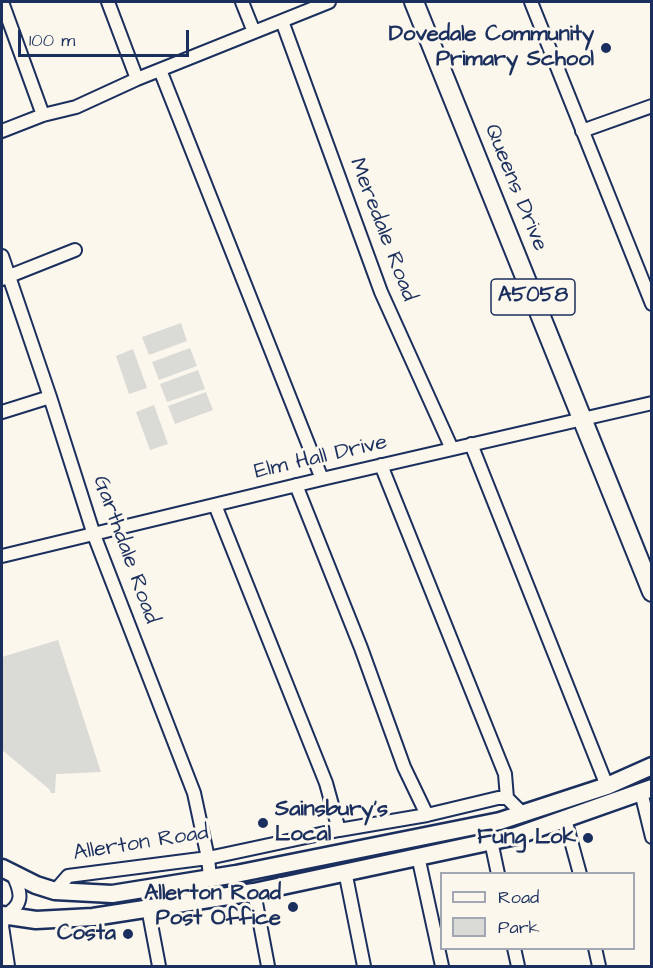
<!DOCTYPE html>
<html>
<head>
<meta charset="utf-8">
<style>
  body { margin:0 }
  #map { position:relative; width:653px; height:968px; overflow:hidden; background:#fbf7ec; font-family:"Architects Daughter",sans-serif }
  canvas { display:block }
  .frame { position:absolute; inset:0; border:3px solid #1b2f5e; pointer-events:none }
  .legend { position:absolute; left:440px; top:872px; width:195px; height:78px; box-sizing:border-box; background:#fbf7ec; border:2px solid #a1a7b3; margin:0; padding:8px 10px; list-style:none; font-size:18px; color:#1b2f5e }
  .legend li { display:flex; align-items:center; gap:12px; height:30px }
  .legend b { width:30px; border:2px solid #a1a7b3 }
  .scale { position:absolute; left:18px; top:30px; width:171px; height:27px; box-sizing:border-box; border:3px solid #1b2f5e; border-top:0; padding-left:8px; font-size:18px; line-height:21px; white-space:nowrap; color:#1b2f5e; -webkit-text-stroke:4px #fbf7ec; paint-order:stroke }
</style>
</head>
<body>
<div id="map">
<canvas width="653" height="968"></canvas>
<div class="frame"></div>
<ul class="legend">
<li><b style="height:8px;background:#fbf7ec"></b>Road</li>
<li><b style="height:16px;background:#dadad7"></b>Park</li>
</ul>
<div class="scale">100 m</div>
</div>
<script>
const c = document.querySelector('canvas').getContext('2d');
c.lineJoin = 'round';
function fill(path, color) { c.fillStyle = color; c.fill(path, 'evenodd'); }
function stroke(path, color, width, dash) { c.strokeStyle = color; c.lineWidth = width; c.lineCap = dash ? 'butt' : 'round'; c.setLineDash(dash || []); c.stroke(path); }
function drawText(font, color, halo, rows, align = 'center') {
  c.font = font + ' "Architects Daughter",sans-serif'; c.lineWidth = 6; c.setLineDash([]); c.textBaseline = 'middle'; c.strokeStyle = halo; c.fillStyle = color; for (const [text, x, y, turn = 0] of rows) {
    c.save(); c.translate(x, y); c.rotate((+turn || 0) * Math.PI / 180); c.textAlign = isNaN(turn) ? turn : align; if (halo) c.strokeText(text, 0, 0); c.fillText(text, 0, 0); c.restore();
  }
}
fill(new Path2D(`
  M 181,323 L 187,341 L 149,355 L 142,337 Z
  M 190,348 L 197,366 L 159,380 L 152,362 Z
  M 133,349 L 147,388 L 129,394 L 116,356 Z
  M 198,370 L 205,389 L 167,402 L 160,384 Z
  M 206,392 L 213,410 L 175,424 L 168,406 Z
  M 154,405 L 168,444 L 150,450 L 136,412 Z
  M 58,640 L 101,772 L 56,774 L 55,793 L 51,793 L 49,789 L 2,750 L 2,657 Z`), '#dadad7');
const street = new Path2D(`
  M 2,2 L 43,115
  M 108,2 L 137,79
  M 242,2 L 254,32
  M 531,2 L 652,304
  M 282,21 L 381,292 L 452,449
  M 160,70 L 322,479
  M 2,131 L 43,115 L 76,107 L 137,79 L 329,2
  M 582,131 L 652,106
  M 2,256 L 50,397 L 94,535 L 194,793 L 208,858 L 210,877
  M 2,279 L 75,250
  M 2,412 L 50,397
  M 471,444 L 607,786
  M 381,465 L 505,774 L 507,798
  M 296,485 L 361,648 L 404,767 L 427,815
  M 215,505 L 326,783 L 339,830
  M 2,556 L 322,479 L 652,403
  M 641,792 L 652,837
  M 565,819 L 580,874
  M 491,841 L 498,874
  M 418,856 L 442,966
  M 345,871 L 364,966
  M 55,891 L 68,876 L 208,858 L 339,830 L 427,815 L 498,798 L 507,798 L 524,815
  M 254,892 L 268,966
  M 148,908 L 159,966
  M 514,948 L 518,966
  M 595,948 L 599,966
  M 8,966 L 2,926 L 4,916 C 24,905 22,893 13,875`);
const secondary = new Path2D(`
  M 2,868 L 36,885 L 55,891 L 112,894 L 236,874 L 500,821 L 607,786 L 652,766
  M 2,915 L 36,920 L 93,917 L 254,892 L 516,836 L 652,788`);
const primary = new Path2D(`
  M 414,2 L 652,592`);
stroke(street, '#1b2f5e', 16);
stroke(secondary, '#1b2f5e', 21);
stroke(primary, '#1b2f5e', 22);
stroke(street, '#fbf7ec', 12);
stroke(secondary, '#fbf7ec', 16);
stroke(primary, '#fbf7ec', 18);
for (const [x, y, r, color] of [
  [606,48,6,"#1b2f5e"],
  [263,823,6,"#1b2f5e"],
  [588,838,6,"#1b2f5e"],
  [293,907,6,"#1b2f5e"],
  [128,934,6,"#1b2f5e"]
]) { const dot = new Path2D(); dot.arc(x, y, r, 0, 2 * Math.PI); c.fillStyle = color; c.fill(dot); stroke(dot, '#fbf7ec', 2); }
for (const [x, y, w] of [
  [533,297,84]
]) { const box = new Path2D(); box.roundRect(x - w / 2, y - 18, w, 36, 4.5); c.fillStyle = '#fbf7ec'; c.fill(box); stroke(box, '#1b2f5e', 1.5); }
drawText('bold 21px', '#1b2f5e', null, [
  ["A5058",533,297]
]);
drawText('bold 22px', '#1b2f5e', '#fbf7ec', [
  ["Dovedale Community",594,35],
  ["Primary School",594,60],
  ["Sainsbury's",275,810,"left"],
  ["Local",275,835,"left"],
  ["Fung Lok",576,838],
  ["Allerton Road",281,894],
  ["Post Office",281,919],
  ["Costa",116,934]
], 'right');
drawText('22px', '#1b2f5e', '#fbf7ec', [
  ["Queens Drive",515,188,68],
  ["Meredale Road",382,230,69],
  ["Elm Hall Drive",321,458,-13],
  ["Garthdale Road",125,550,70],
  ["Allerton Road",141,844,-9]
]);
</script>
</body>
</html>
